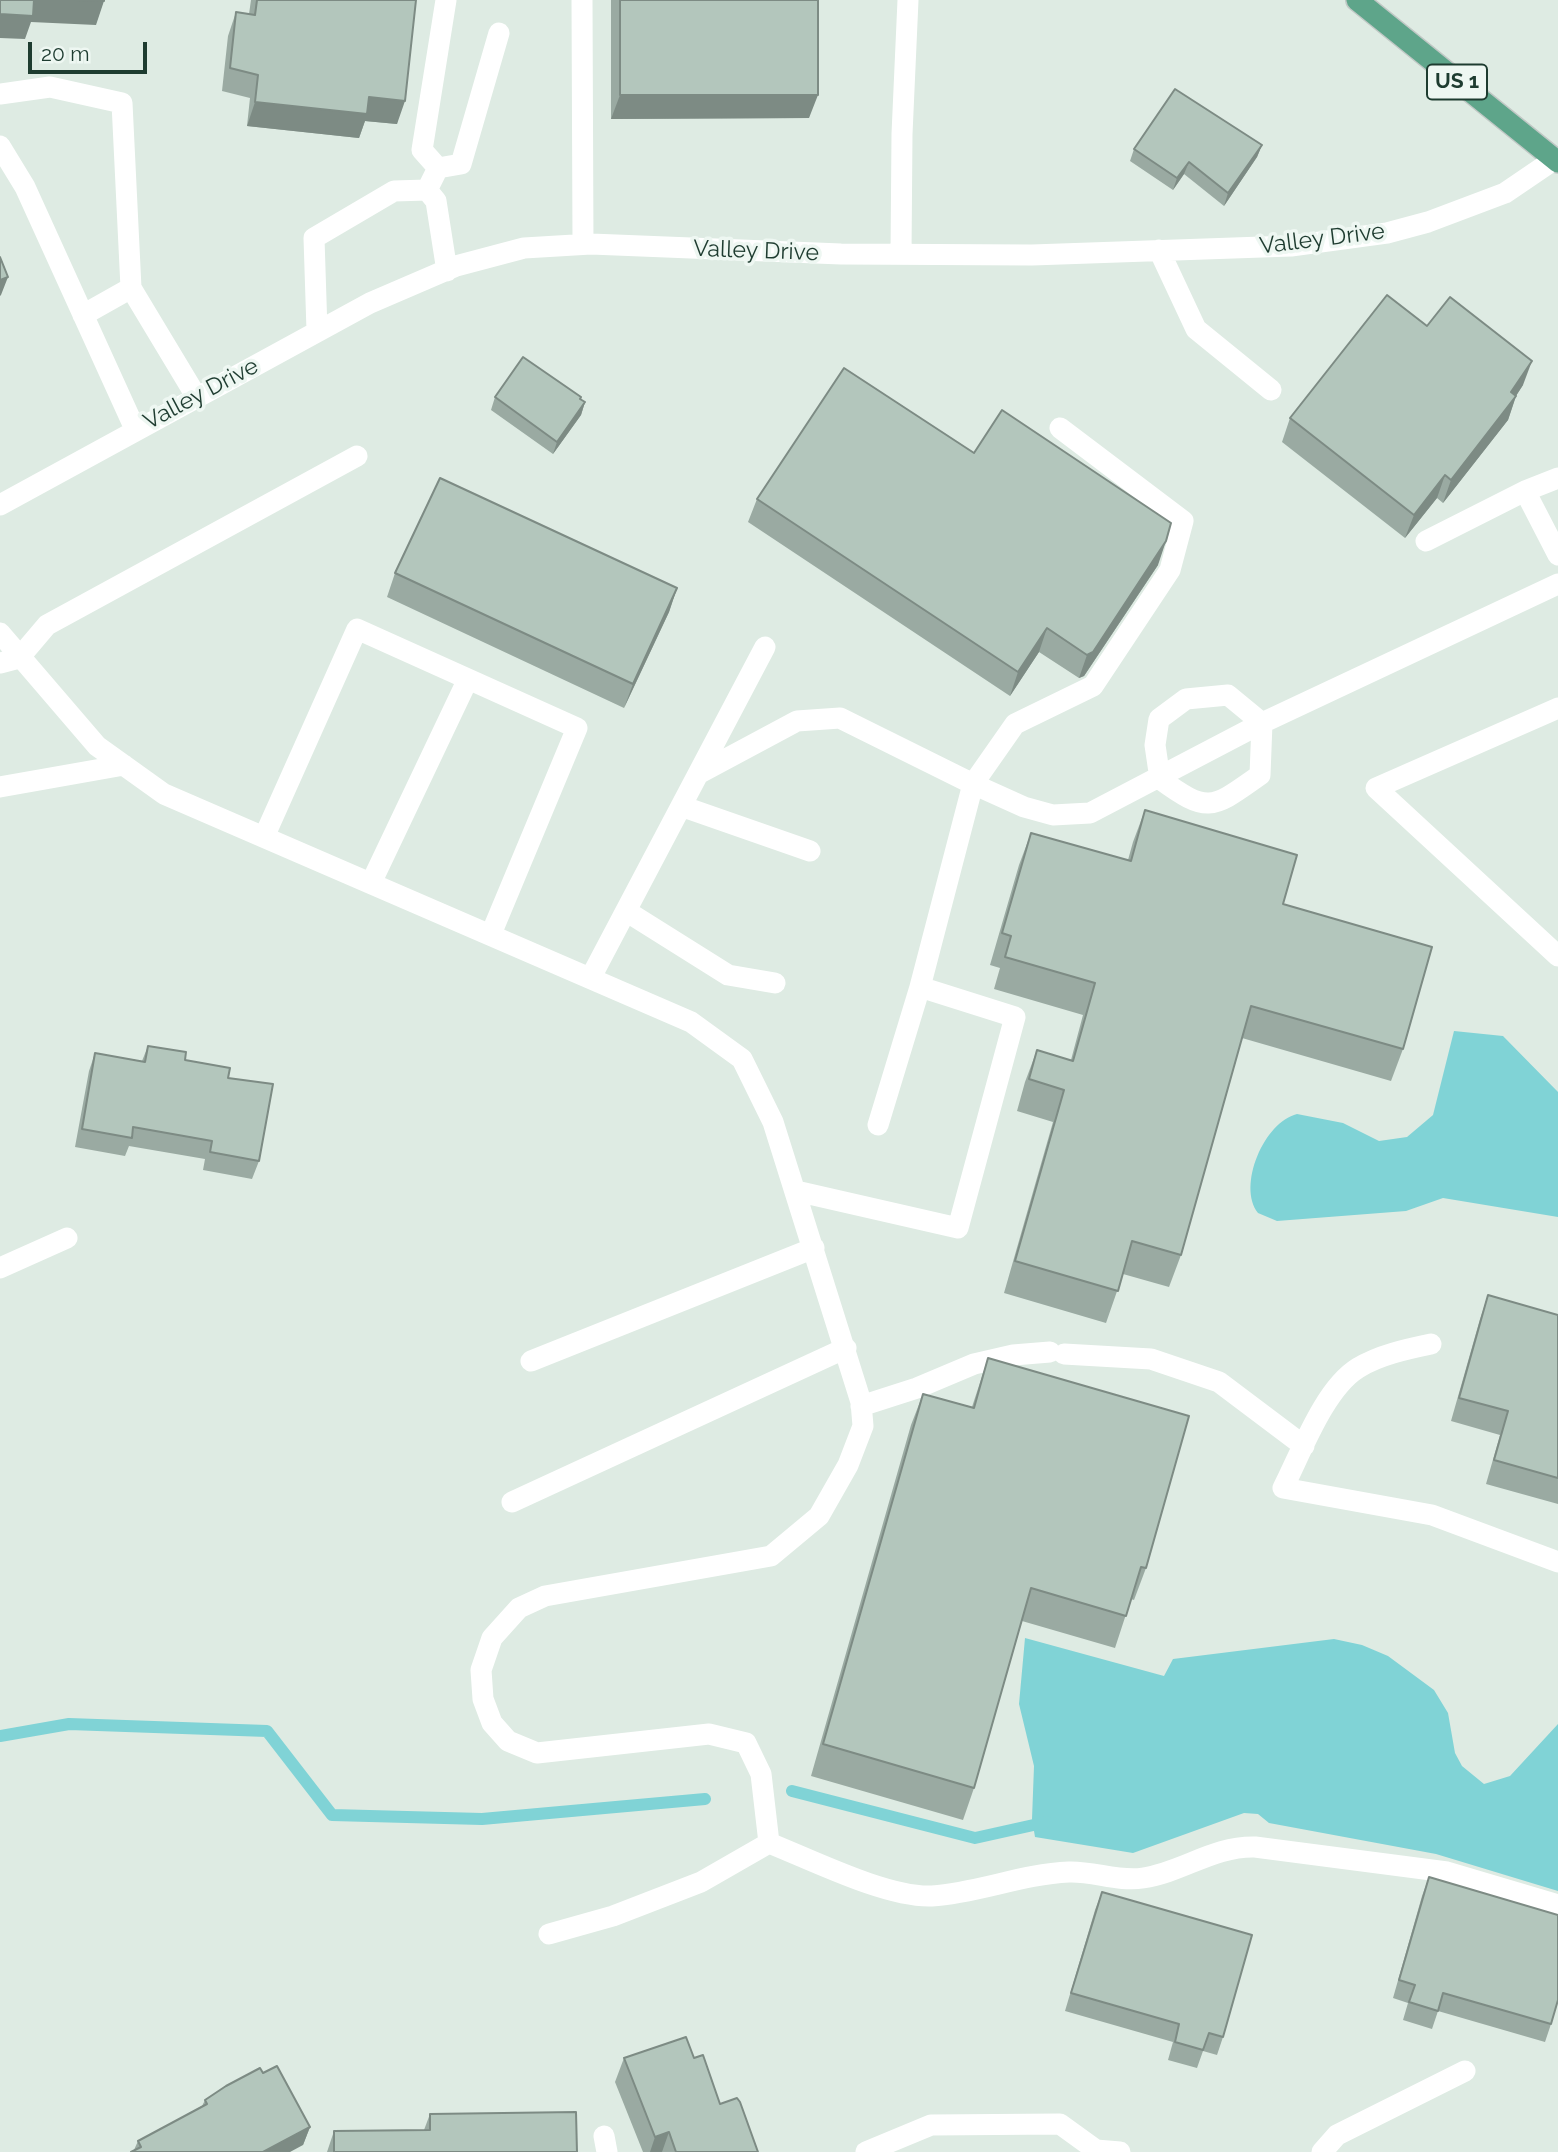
<!DOCTYPE html>
<html>
<head>
<meta charset="utf-8">
<style>
  body { margin:0 }
  #map { position:relative; width:1558px; height:2152px; overflow:hidden; background:#deebe3; font-family:Raleway,sans-serif }
  canvas { display:block }
  .scale { position:absolute; left:28px; top:42px; width:119px; height:32px; box-sizing:border-box; border:4px solid #1e3c30; border-top:0; padding-left:9px; font-size:21px; line-height:24px; white-space:nowrap; color:#1e3c30; -webkit-text-stroke:5px #eef7f2; paint-order:stroke }
</style>
</head>
<body>
<div id="map">
<canvas width="1558" height="2152"></canvas>
<div class="scale">20 m</div>
</div>
<script>
const c = document.querySelector('canvas').getContext('2d');
c.lineJoin = 'round';
function fill(path, color) { c.fillStyle = color; c.fill(path, 'evenodd'); }
function stroke(path, color, width, dash) { c.strokeStyle = color; c.lineWidth = width; c.lineCap = dash ? 'butt' : 'round'; c.setLineDash(dash || []); c.stroke(path); }
function drawText(font, color, halo, rows, align = 'center') {
  c.font = font + ' Raleway,sans-serif'; c.lineWidth = 7; c.setLineDash([]); c.textBaseline = 'middle'; c.strokeStyle = halo; c.fillStyle = color; for (const [text, x, y, turn = 0] of rows) {
    c.save(); c.translate(x, y); c.rotate((+turn || 0) * Math.PI / 180); c.textAlign = isNaN(turn) ? turn : align; if (halo) c.strokeText(text, 0, 0); c.fillText(text, 0, 0); c.restore();
  }
}
fill(new Path2D(`
  M 1454,1031 L 1503,1036 L 1558,1092 L 1558,1217 L 1443,1198 L 1406,1211 L 1277,1221 L 1258,1213 C 1237,1186 1264,1122 1297,1114 L 1343,1123 L 1379,1141 L 1407,1137 L 1433,1115 Z
  M 1025,1638 L 1164,1676 L 1173,1659 L 1334,1639 L 1362,1645 L 1388,1656 L 1434,1690 L 1448,1713 L 1455,1753 L 1462,1766 L 1484,1784 L 1510,1776 L 1558,1724 L 1558,1891 L 1436,1854 L 1269,1823 L 1258,1814 L 1244,1813 L 1133,1853 L 1035,1837 L 1032,1819 L 1034,1766 L 1019,1704 Z`), '#80d3d6');
stroke(new Path2D(`
  M 0,1736 L 69,1724 L 267,1731 L 332,1815 L 482,1819 L 705,1799
  M 792,1791 L 975,1838 L 1047,1822`), '#80d3d6', 12);
const major = new Path2D(`
  M 1357,0 L 1558,162`);
stroke(major, '#c0c8c5', 24);
stroke(new Path2D(`
  M 582,0 L 583,244
  M 0,94 L 50,87 L 122,103 L 131,288 L 196,396
  M 0,146 L 25,187 L 135,429
  M 438,168 L 461,164 L 499,33
  M 427,190 L 438,168 L 422,150 L 446,0
  M 427,190 L 436,201 L 447,271
  M 1159,250 L 1196,329 L 1271,390
  M 901,254 L 902,134 L 908,0
  M 83,315 L 131,288
  M 317,331 L 314,238 L 394,191 L 427,190
  M 1060,428 L 1183,521 L 1170,570 L 1093,686 L 1015,724 L 973,784 L 1024,807 L 1053,815 L 1090,813 L 1262,723 L 1558,584
  M 1558,478 L 1525,491 L 1558,555
  M 0,505 L 370,303 L 456,266 L 524,248 L 591,244 L 841,254 L 1032,255 L 1291,246 L 1387,233 L 1428,222 L 1505,193 L 1555,159
  M 1426,541 L 1525,491
  M 0,633 L 97,746 L 164,794 L 691,1022 L 742,1059 L 773,1122 L 861,1402 L 863,1426 L 848,1465 L 819,1516 L 771,1556 L 545,1596 L 519,1608 L 492,1638 L 481,1670 L 483,1699 L 492,1723 L 508,1741 L 537,1753 L 709,1734 L 746,1743 L 761,1774 L 769,1843
  M 0,663 L 19,658 L 47,625 L 357,456
  M 1228,695 L 1262,723 L 1260,775 C 1213,808 1209,815 1160,779 L 1155,745 L 1159,719 L 1186,699 Z
  M 698,774 L 797,721 L 840,718 L 973,784 L 920,987
  M 0,787 L 124,765
  M 681,806 L 810,851
  M 264,837 L 357,629 L 577,728 L 491,934
  M 371,883 L 468,679
  M 626,911 L 728,975 L 775,983
  M 1558,956 L 1376,788 L 1558,708
  M 591,977 L 765,647
  M 796,1191 L 958,1228 L 1015,1017 L 920,987 L 878,1125
  M 0,1268 L 67,1238
  M 1431,1344 C 1407,1349 1379,1355 1358,1368 C 1324,1389 1301,1453 1283,1488 L 1432,1515 L 1558,1562
  M 1064,1354 L 1151,1359 L 1219,1382 L 1304,1446
  M 531,1361 L 814,1248
  M 861,1406 L 917,1388 L 974,1364 L 1013,1355 L 1050,1352
  M 512,1502 L 846,1348
  M 769,1843 C 812,1860 887,1898 932,1896 C 978,1893 1022,1874 1069,1872 C 1093,1871 1119,1882 1143,1878 C 1183,1872 1213,1846 1255,1847 L 1447,1872 L 1558,1905
  M 549,1934 L 613,1916 L 701,1882 L 769,1843
  M 604,2136 L 607,2152
  M 866,2152 L 931,2125 L 1060,2124 L 1096,2150 L 1120,2152
  M 1322,2152 L 1337,2135 L 1465,2071`), '#fff', 21);
stroke(major, '#5ea58a', 21);
fill(new Path2D(`
  M 251,0 L 416,0 L 397,124 L 365,121 L 359,138 L 247,126 L 250,98 L 222,91 L 228,36 L 236,12 L 249,14 Z
  M 611,0 L 818,0 L 809,118 L 611,119 Z
  M 1262,145 L 1257,157 L 1224,206 L 1184,174 L 1173,190 L 1130,161 L 1134,149 Z
  M 1427,326 L 1523,385 L 1516,396 L 1508,420 L 1443,503 L 1437,498 L 1405,538 L 1282,442 L 1290,418 Z
  M 495,397 L 581,397 L 580,399 L 585,402 L 581,415 L 553,454 L 491,410 Z
  M 974,453 L 1158,565 L 1084,676 L 1079,678 L 1039,652 L 1010,696 L 748,522 L 757,499 Z
  M 395,573 L 677,588 L 669,612 L 624,708 L 387,597 Z
  M 1145,810 L 1283,904 L 1403,1049 L 1391,1081 L 1242,1038 L 1181,1255 L 1169,1287 L 1123,1274 L 1106,1323 L 1004,1293 L 1053,1122 L 1017,1111 L 1025,1082 L 1037,1050 L 1071,1060 L 1083,1015 L 994,989 L 1000,968 L 990,965 L 1019,865 L 1031,833 L 1128,860 L 1133,842 Z
  M 148,1046 L 228,1078 L 259,1161 L 252,1179 L 203,1170 L 205,1159 L 129,1146 L 125,1156 L 75,1147 L 89,1071 L 95,1053 L 142,1061 Z
  M 1488,1295 L 1558,1315 L 1558,1504 L 1486,1484 L 1500,1435 L 1451,1421 L 1480,1319 Z
  M 988,1358 L 1146,1568 L 1134,1600 L 1131,1599 L 1115,1648 L 1022,1621 L 974,1788 L 963,1820 L 811,1776 L 911,1425 L 923,1394 L 972,1407 Z
  M 1429,1877 L 1551,2024 L 1545,2042 L 1438,2011 L 1432,2029 L 1403,2020 L 1408,2003 L 1393,1998 L 1422,1896 Z
  M 1102,1892 L 1223,2037 L 1217,2055 L 1203,2051 L 1197,2068 L 1168,2060 L 1173,2042 L 1065,2011 L 1095,1910 Z
  M 624,2058 L 694,2058 L 720,2104 L 758,2152 L 643,2152 L 615,2082 Z
  M 263,2073 L 310,2127 L 303,2145 L 134,2150 L 138,2141 L 202,2106 L 205,2100 Z
  M 430,2114 L 577,2152 L 327,2152 L 334,2131 L 424,2130 Z`), '#9aaaa2');
fill(new Path2D(`
  M 33,0 L 75,0 L 104,1 L 96,25 L 31,22 L 25,39 L 0,38 L 0,14 Z
  M 620,95 L 818,95 L 809,118 L 611,119 Z
  M 369,97 L 405,101 L 397,124 L 365,121 L 359,138 L 247,126 L 255,102 Z
  M 1262,145 L 1257,157 L 1224,206 L 1228,193 Z
  M 1189,162 L 1184,174 L 1173,190 L 1177,178 Z
  M 8,277 L 1,295 L 0,296 L 0,280 Z
  M 1532,361 L 1523,385 L 1510,405 L 1516,396 L 1508,420 L 1443,503 L 1451,480 Z
  M 585,402 L 581,415 L 553,454 L 557,442 Z
  M 1445,475 L 1437,498 L 1405,538 L 1414,515 Z
  M 1166,541 L 1158,565 L 1084,676 L 1079,678 L 1087,655 Z
  M 677,588 L 669,612 L 624,708 L 633,684 Z
  M 1047,628 L 1039,652 L 1010,696 L 1018,672 Z
  M 310,2127 L 303,2145 L 290,2152 L 263,2152 Z
  M 669,2132 L 662,2152 L 650,2152 L 655,2137 Z`), '#7d8b84');
const building = new Path2D(`
  M 0,0 L 34,0 L 33,16 L 0,14 Z
  M 75,0 L 104,0 L 104,1 Z
  M 257,0 L 416,0 L 405,101 L 369,97 L 367,114 L 255,102 L 258,75 L 230,68 L 236,12 L 255,15 Z
  M 620,0 L 818,0 L 818,95 L 620,95 Z
  M 1175,89 L 1262,145 L 1228,193 L 1189,162 L 1177,178 L 1134,149 Z
  M 0,257 L 8,277 L 0,280 Z
  M 1387,295 L 1427,326 L 1450,297 L 1532,361 L 1511,392 L 1516,396 L 1451,480 L 1445,475 L 1414,515 L 1290,418 Z
  M 523,357 L 581,397 L 580,399 L 585,402 L 557,442 L 495,397 Z
  M 844,368 L 974,453 L 1002,410 L 1171,523 L 1166,541 L 1093,652 L 1087,655 L 1047,628 L 1018,672 L 757,499 Z
  M 440,478 L 677,588 L 633,684 L 395,573 Z
  M 1145,810 L 1297,855 L 1283,904 L 1432,947 L 1403,1049 L 1251,1006 L 1181,1255 L 1132,1241 L 1118,1291 L 1015,1261 L 1064,1090 L 1029,1079 L 1037,1050 L 1073,1061 L 1095,983 L 1005,957 L 1011,936 L 1002,933 L 1031,833 L 1131,861 Z
  M 148,1046 L 186,1052 L 185,1060 L 230,1068 L 228,1078 L 273,1084 L 259,1161 L 210,1152 L 212,1141 L 133,1127 L 132,1138 L 82,1129 L 95,1053 L 145,1062 Z
  M 1488,1295 L 1558,1315 L 1558,1478 L 1494,1460 L 1508,1411 L 1459,1398 Z
  M 988,1358 L 1189,1416 L 1146,1568 L 1141,1567 L 1126,1616 L 1031,1588 L 974,1788 L 823,1744 L 923,1394 L 974,1408 Z
  M 1429,1877 L 1558,1915 L 1558,2000 L 1551,2024 L 1443,1993 L 1438,2011 L 1409,2002 L 1415,1985 L 1399,1980 Z
  M 1102,1892 L 1252,1935 L 1223,2037 L 1209,2033 L 1203,2050 L 1175,2042 L 1179,2024 L 1071,1993 Z
  M 686,2037 L 694,2058 L 703,2055 L 720,2104 L 737,2098 L 740,2102 L 758,2152 L 676,2152 L 669,2132 L 655,2137 L 624,2058 Z
  M 277,2066 L 310,2127 L 263,2152 L 131,2152 L 141,2147 L 138,2141 L 207,2104 L 205,2100 L 226,2086 L 260,2068 L 263,2073 Z
  M 576,2112 L 577,2152 L 334,2152 L 334,2131 L 430,2130 L 430,2114 Z`);
fill(building, '#b3c6bc');
stroke(building, '#7d8b84', 2);
for (const [x, y, w] of [
  [1457,82,60]
]) { const box = new Path2D(); box.roundRect(x - w / 2, y - 17.5, w, 35, 5); c.fillStyle = '#eef7f2'; c.fill(box); stroke(box, '#1e3c30', 2); }
drawText('bold 21px', '#1e3c30', null, [
  ["US 1",1457,82]
]);
drawText('23px', '#1e3c30', '#eef7f2', [
  ["Valley Drive",1322,239,-7],
  ["Valley Drive",756,251,2],
  ["Valley Drive",201,394,-28]
]);
</script>
</body>
</html>
